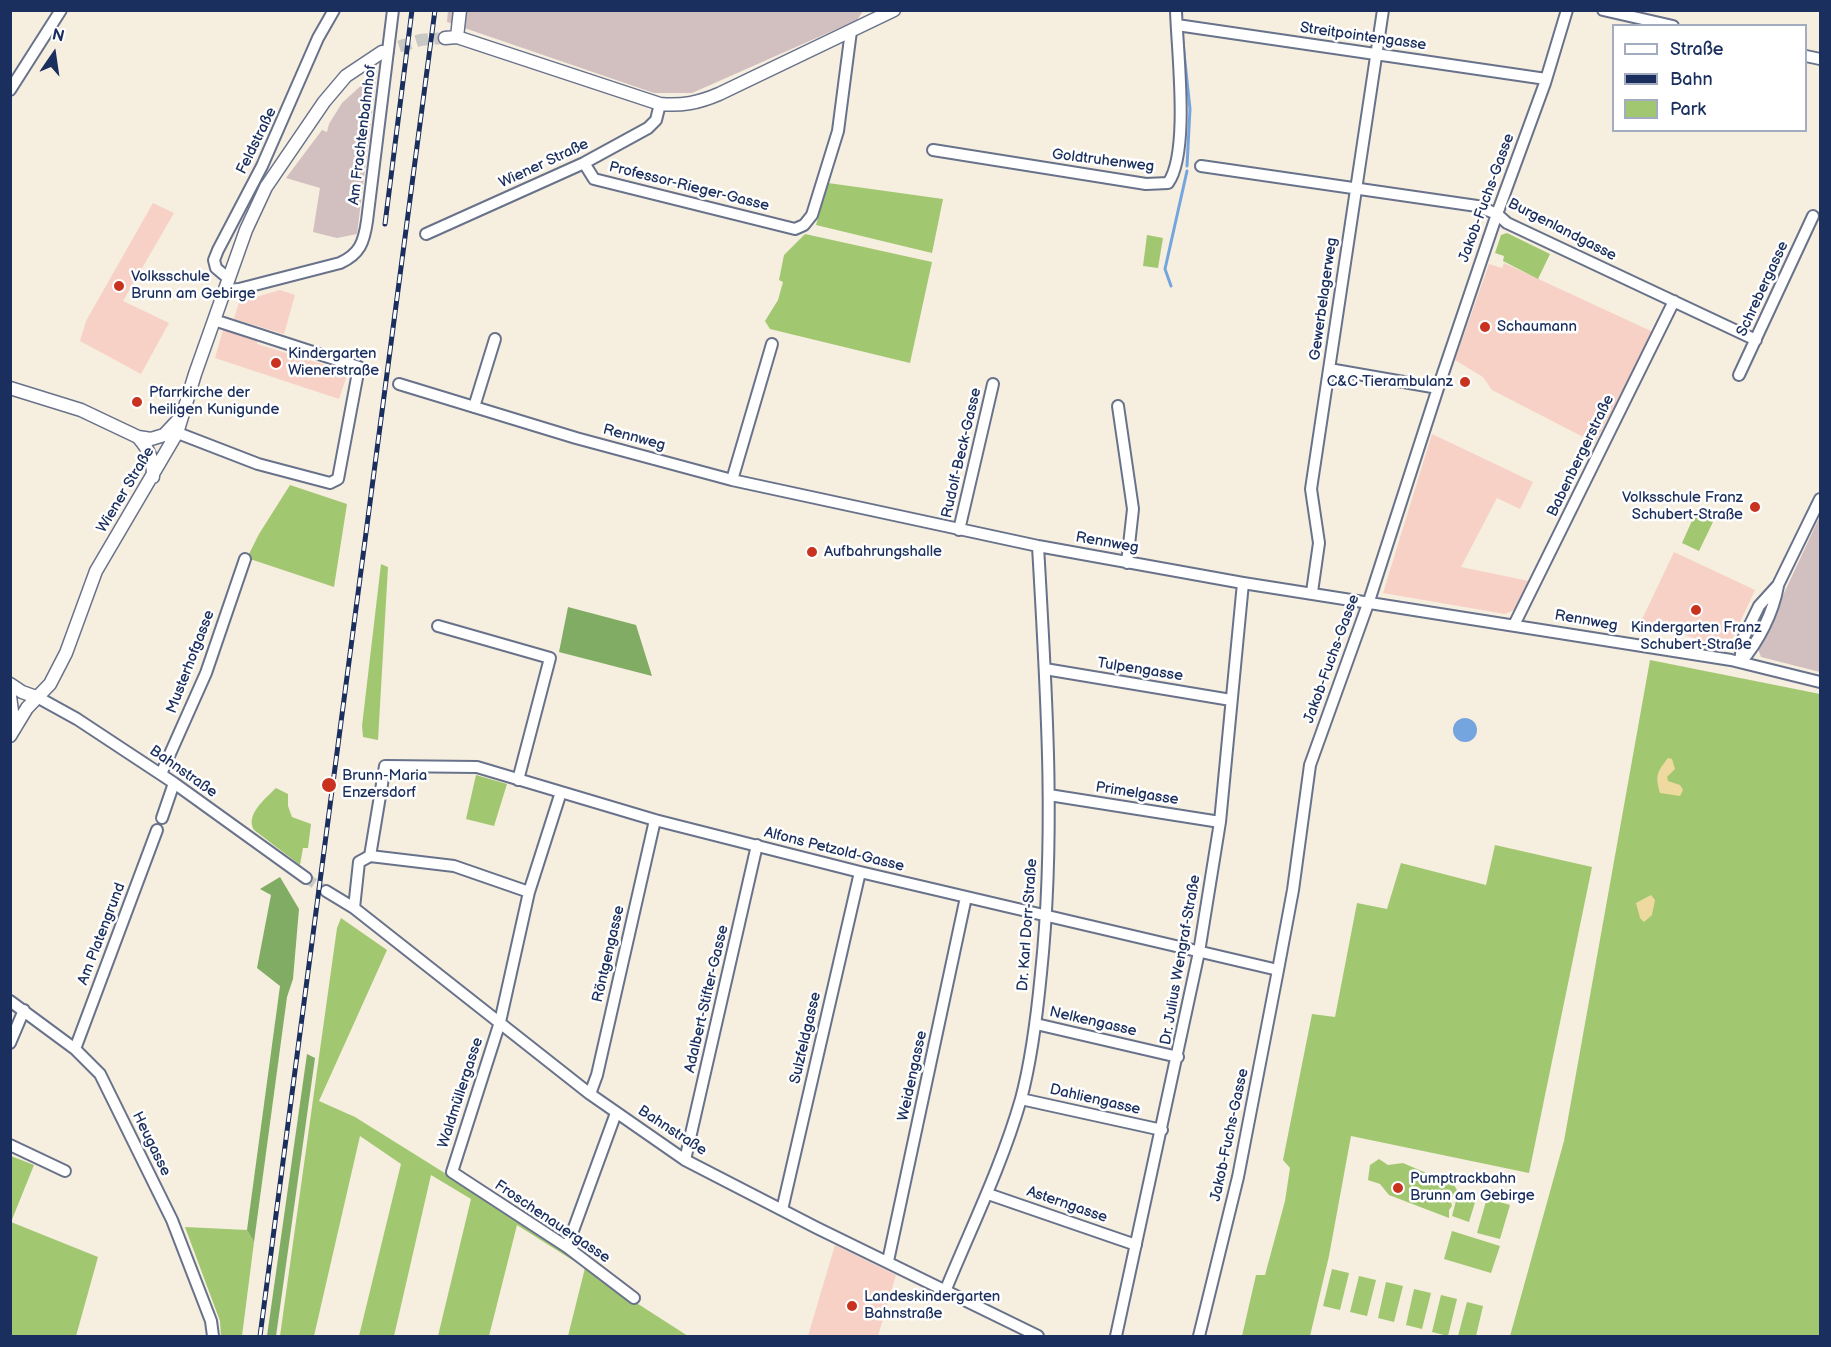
<!DOCTYPE html>
<html>
<head>
<meta charset="utf-8">
<style>
  body { margin:0 }
  #map { position:relative; width:1831px; height:1347px; overflow:hidden; background:#f6eede; font-family:"Balsamiq Sans",sans-serif }
  canvas { display:block }
  .frame { position:absolute; inset:0; border:12px solid #1b2f5e; pointer-events:none }
  .legend { position:absolute; left:1612px; top:24px; width:195px; height:108px; box-sizing:border-box; background:#fff; border:2px solid #a4acbf; margin:0; padding:8px 10px; list-style:none; font-size:18px; color:#1b2f5e }
  .legend li { display:flex; align-items:center; gap:12px; height:30px }
  .legend b { width:30px; border:2px solid #a4acbf }
  .north { position:absolute; left:24px; top:24px; width:60px; height:60px; -webkit-text-stroke:4px #fff; paint-order:stroke; rotate:13deg; font-size:16px; font-weight:700; line-height:24px; text-align:center; color:#1b2f5e }
  .north::after { content:''; display:block; margin:auto; width:21px; height:27px; background:#1b2f5e; clip-path:polygon(50% 0,100% 100%,50% 72%,0 100%) }
</style>
</head>
<body>
<div id="map">
<canvas width="1831" height="1347"></canvas>
<div class="frame"></div>
<ul class="legend">
<li><b style="height:8px;background:#fff"></b>Straße</li>
<li><b style="height:8px;background:#1b2f5e"></b>Bahn</li>
<li><b style="height:16px;background:#a2c771"></b>Park</li>
</ul>
<div class="north">N</div>
</div>
<script>
const c = document.querySelector('canvas').getContext('2d');
c.lineJoin = 'round';
function fill(path, color) { c.fillStyle = color; c.fill(path, 'evenodd'); }
function stroke(path, color, width, dash) { c.strokeStyle = color; c.lineWidth = width; c.lineCap = dash ? 'butt' : 'round'; c.setLineDash(dash || []); c.stroke(path); }
function drawText(font, color, halo, rows, align = 'center') {
  c.font = font + ' "Balsamiq Sans",sans-serif'; c.lineWidth = 5; c.setLineDash([]); c.textBaseline = 'middle'; c.strokeStyle = halo; c.fillStyle = color; for (const [text, x, y, turn = 0] of rows) {
    c.save(); c.translate(x, y); c.rotate((+turn || 0) * Math.PI / 180); c.textAlign = isNaN(turn) ? turn : align; if (halo) c.strokeText(text, 0, 0); c.fillText(text, 0, 0); c.restore();
  }
}
fill(new Path2D(`
  M 153,203 L 174,213 L 123,301 L 169,323 L 141,374 L 80,341 L 86,321 Z
  M 1504,263 L 1653,332 L 1595,443 L 1492,390 L 1483,377 L 1455,360 L 1489,264 L 1502,268 Z
  M 280,290 L 295,295 L 284,334 L 234,319 L 239,302 Z
  M 223,330 L 257,340 L 257,344 L 348,372 L 339,399 L 215,358 Z
  M 1432,434 L 1533,482 L 1520,509 L 1497,498 L 1461,567 L 1529,581 L 1514,610 L 1505,614 L 1383,593 Z
  M 1674,552 L 1755,590 L 1727,650 L 1710,647 L 1709,643 L 1685,635 L 1650,631 L 1636,632 Z
  M 835,1245 L 896,1275 L 878,1336 L 808,1336 Z`), '#f7d1c6');
fill(new Path2D(`
  M 448,10 L 863,11 L 857,20 L 692,93 L 654,93 L 447,22 Z
  M 377,71 L 357,234 L 337,238 L 313,232 L 320,188 L 286,178 L 322,130 L 327,132 L 329,124 L 342,103 Z
  M 1820,516 L 1820,672 L 1761,657 L 1758,649 Z`), '#d2bfbf');
fill(new Path2D(`
  M 828,183 L 943,199 L 932,253 L 816,225 Z
  M 1507,233 L 1550,254 L 1538,279 L 1503,261 L 1504,256 L 1495,253 L 1501,235 Z
  M 805,234 L 932,262 L 910,363 L 770,329 L 765,321 L 778,300 L 783,282 L 779,280 L 784,255 Z
  M 1147,235 L 1163,238 L 1158,268 L 1143,266 Z
  M 290,485 L 347,504 L 334,587 L 247,558 L 259,534 Z
  M 1695,514 L 1713,522 L 1699,551 L 1682,543 Z
  M 381,564 L 388,567 L 378,740 L 363,737 L 362,726 Z
  M 1650,660 L 1820,694 L 1820,1336 L 1510,1336 L 1564,1141 Z
  M 476,775 L 507,784 L 494,826 L 466,819 Z
  M 276,788 L 288,794 L 288,806 L 292,817 L 311,824 L 308,848 L 303,848 L 300,865 L 254,830 C 245,815 265,799 276,788 Z
  M 1495,845 L 1592,867 L 1529,1173 L 1351,1136 L 1329,1256 L 1310,1336 L 1242,1336 L 1256,1275 L 1265,1275 L 1285,1201 L 1290,1168 L 1283,1160 L 1312,1014 L 1335,1017 L 1357,903 L 1387,909 L 1401,863 L 1486,885 Z
  M 341,918 L 387,950 L 319,1101 L 355,1117 L 568,1250 L 635,1302 L 688,1336 L 568,1336 L 585,1268 L 517,1225 L 489,1336 L 438,1336 L 471,1199 L 431,1175 L 394,1336 L 359,1336 L 401,1164 L 360,1136 L 314,1336 L 280,1336 L 337,928 Z
  M 11,1156 L 34,1165 L 11,1222 L 98,1257 L 76,1336 L 11,1336 Z
  M 1379,1159 L 1388,1165 L 1403,1163 L 1454,1185 L 1458,1192 L 1450,1199 L 1452,1206 L 1449,1210 L 1449,1218 L 1389,1195 L 1380,1184 L 1368,1180 L 1370,1165 Z
  M 1461,1193 L 1476,1199 L 1469,1222 L 1452,1216 L 1457,1197 Z
  M 1487,1198 L 1510,1205 L 1500,1239 L 1477,1233 Z
  M 185,1227 L 247,1230 L 254,1242 L 242,1336 L 221,1336 L 220,1321 Z
  M 1452,1231 L 1500,1246 L 1491,1273 L 1444,1259 Z
  M 1332,1269 L 1349,1273 L 1340,1310 L 1323,1306 Z
  M 1359,1276 L 1376,1280 L 1367,1316 L 1350,1312 Z
  M 1386,1282 L 1403,1286 L 1394,1322 L 1378,1318 Z
  M 1414,1289 L 1431,1293 L 1422,1329 L 1406,1325 Z
  M 1441,1295 L 1457,1299 L 1448,1336 L 1432,1332 Z
  M 1467,1302 L 1483,1306 L 1476,1336 L 1458,1336 Z`), '#a2c771');
fill(new Path2D(`
  M 568,607 L 636,625 L 652,676 L 559,652 Z
  M 280,877 L 299,909 L 293,979 L 287,997 L 254,1242 L 247,1230 L 280,986 L 257,968 L 271,895 L 260,889 Z
  M 307,1054 L 315,1058 L 276,1336 L 267,1336 Z`), '#81ac63');
fill(new Path2D(`
  M 1668,758 L 1672,759 L 1675,769 L 1667,777 L 1668,781 L 1680,785 L 1683,790 L 1680,796 L 1660,793 C 1655,775 1657,772 1668,758 Z
  M 1651,895 L 1655,900 L 1652,915 L 1644,922 L 1640,918 L 1636,903 Z`), '#eeda9e');
fill(new Path2D(`
  M1453 730a12 12 0 1 1 24 0a12 12 0 1 1-24 0Z`), '#75a5df');
stroke(new Path2D(`
  M 1182,34 L 1190,109 L 1187,166
  M 1171,286 L 1165,269 L 1187,171`), '#75a5df', 3);
stroke(new Path2D(`
  M 306,878 L 326,891`), '#cac8c4', 10, [10, 5]);
stroke(new Path2D(`
  M 382,52 L 420,40 L 445,38`), '#cac8c4', 12, [12, 6]);
const minor = new Path2D(`
  M 1603,10 L 1673,26
  M 1177,25 L 1546,79
  M 1806,56 L 1820,59
  M 10,90 L 61,10
  M 933,150 L 1146,184 L 1168,183 C 1190,153 1177,50 1176,10
  M 584,163 L 594,179 L 795,229 L 804,225 L 812,215 L 838,131 L 851,31
  M 1201,166 L 1477,206 L 1497,214 L 1507,223 L 1756,340
  M 426,234 L 584,163 L 648,128 L 656,120 L 660,104
  M 229,279 L 216,268 L 214,260 L 218,250 L 262,166 L 318,38 L 334,10
  M 225,290 L 239,289 L 340,263 C 360,254 364,242 367,221 L 393,10
  M 1329,369 L 1438,388
  M 1739,375 L 1813,216
  M 399,384 L 576,438 L 732,480 L 1038,546 L 1243,583 L 1731,660 L 1820,682
  M 1118,406 L 1133,509 L 1127,563
  M 474,407 L 495,339
  M 170,430 L 258,464 L 330,483 L 338,479 L 359,367 L 214,320
  M 732,480 L 772,344
  M 959,530 L 993,384
  M 1312,592 L 1319,543 L 1311,489 L 1383,10
  M 1514,625 L 1674,301
  M 438,626 L 550,658 L 518,780
  M 1740,662 L 1743,639 L 1759,606 L 1778,585 L 1820,499
  M 1741,662 C 1759,641 1773,613 1778,586
  M 1045,669 L 1231,700
  M 39,698 L 77,719 L 174,783 L 306,878
  M 161,774 L 206,673 L 245,559
  M 561,792 L 529,892 L 500,1022 L 452,1172 L 567,1247 L 634,1298
  M 1049,795 L 1220,822
  M 162,818 L 174,783
  M 370,856 L 385,766 L 477,767 L 655,820 L 860,872 L 1278,970
  M 370,856 L 454,866 L 529,892
  M 326,891 L 354,908 L 590,1094 L 685,1160 L 817,1228 L 1038,1336
  M 354,908 L 359,862 L 370,856
  M 10,1001 L 75,1049 L 100,1074 L 172,1220 L 211,1321 L 213,1336
  M 1036,1024 L 1178,1057
  M 10,1043 L 24,1010
  M 75,1049 L 157,830
  M 590,1094 L 597,1075 L 655,820
  M 1021,1099 L 1162,1130
  M 10,1145 L 65,1171
  M 685,1160 L 757,845
  M 988,1194 L 1136,1245
  M 782,1210 L 860,872
  M 567,1247 L 616,1113
  M 888,1261 L 966,897
  M 946,1289 C 972,1226 1002,1165 1021,1099 C 1032,1058 1037,1015 1041,973 C 1056,831 1046,688 1038,546
  M 1116,1336 L 1199,952 L 1220,822 L 1243,583
  M 1199,1336 L 1238,1177 L 1278,970 L 1293,890 L 1310,765 L 1369,601 L 1438,388 L 1497,214 L 1545,83 L 1567,10`);
const major = new Path2D(`
  M 457,37 L 460,10
  M 445,38 L 457,37 L 660,104 C 682,106 698,103 719,94 L 894,10
  M 10,388 L 81,410 L 138,437 L 151,439 L 164,435 L 179,419
  M 138,437 C 150,451 153,459 153,477
  M 10,684 L 22,692 L 39,698
  M 10,696 L 14,727
  M 10,736 L 27,708 L 50,684 L 66,653 L 96,571 L 177,433 L 195,374 L 246,230 L 266,187 L 324,102 L 346,76 L 382,52`);
stroke(minor, '#68728b', 14);
stroke(major, '#68728b', 15);
stroke(minor, '#fff', 10);
stroke(major, '#fff', 12);
const rail = new Path2D(`
  M 385,224 L 412,10
  M 260,1336 L 435,10`);
stroke(rail, '#1b2f5e', 5);
stroke(rail, '#fff', 3, [9]);
for (const [x, y, r, color] of [
  [119,286,6,"#c8321e"],
  [1485,327,6,"#c8321e"],
  [276,363,6,"#c8321e"],
  [1465,382,6,"#c8321e"],
  [137,402,6,"#c8321e"],
  [1755,507,6,"#c8321e"],
  [812,552,6,"#c8321e"],
  [1696,610,6,"#c8321e"],
  [329,785,8,"#c8321e"],
  [1398,1188,6,"#c8321e"],
  [852,1306,6,"#c8321e"]
]) { const dot = new Path2D(); dot.arc(x, y, r, 0, 2 * Math.PI); c.fillStyle = color; c.fill(dot); stroke(dot, '#fff', 2); }
drawText('15px', '#1b2f5e', '#fff', [
  ["Streitpointengasse",1363,37,8],
  ["Am Frachtenbahnhof",363,135,-83],
  ["Feldstraße",257,141,-64],
  ["Goldtruhenweg",1103,161,7],
  ["Wiener Straße",544,164,-25],
  ["Professor-Rieger-Gasse",689,187,14],
  ["Jakob-Fuchs-Gasse",1487,198,-70],
  ["Burgenlandgasse",1562,230,27],
  ["Schrebergasse",1763,289,-65],
  ["Gewerbelagerweg",1324,299,-82],
  ["Rennweg",634,438,15],
  ["Rudolf-Beck-Gasse",962,453,-77],
  ["Babenbergerstraße",1581,456,-64],
  ["Wiener Straße",126,490,-59],
  ["Rennweg",1107,543,10],
  ["Rennweg",1586,621,10],
  ["Jakob-Fuchs-Gasse",1332,659,-70],
  ["Musterhofgasse",191,662,-69],
  ["Tulpengasse",1140,670,9],
  ["Bahnstraße",183,772,35],
  ["Primelgasse",1137,794,9],
  ["Alfons Petzold-Gasse",834,850,14],
  ["Dr. Karl Dorr-Straße",1028,925,-86],
  ["Am Platengrund",102,934,-69],
  ["Röntgengasse",609,954,-77],
  ["Dr. Julius Wengraf-Straße",1181,960,-80],
  ["Adalbert-Stifter-Gasse",707,999,-77],
  ["Nelkengasse",1093,1022,13],
  ["Sulzfeldgasse",806,1038,-77],
  ["Weidengasse",913,1076,-78],
  ["Waldmüllergasse",461,1093,-72],
  ["Dahliengasse",1095,1100,13],
  ["Bahnstraße",672,1131,33],
  ["Jakob-Fuchs-Gasse",1230,1135,-78],
  ["Heugasse",151,1144,64],
  ["Asterngasse",1067,1205,19],
  ["Froschenauergasse",552,1222,34]
]);
drawText('15px', '#1b2f5e', '#fff', [
  ["Volksschule",131,277],
  ["Brunn am Gebirge",131,294],
  ["Schaumann",1497,327],
  ["Kindergarten",288,354],
  ["Wienerstraße",288,371],
  ["C&C Tierambulanz",1453,382,"right"],
  ["Pfarrkirche der",149,393],
  ["heiligen Kunigunde",149,410],
  ["Volksschule Franz",1743,498,"right"],
  ["Schubert-Straße",1743,515,"right"],
  ["Aufbahrungshalle",824,552],
  ["Kindergarten Franz",1696,628,"center"],
  ["Schubert-Straße",1696,645,"center"],
  ["Brunn-Maria",342,776],
  ["Enzersdorf",342,793],
  ["Pumptrackbahn",1410,1179],
  ["Brunn am Gebirge",1410,1196],
  ["Landeskindergarten",864,1297],
  ["Bahnstraße",864,1314]
], 'left');
</script>
</body>
</html>
